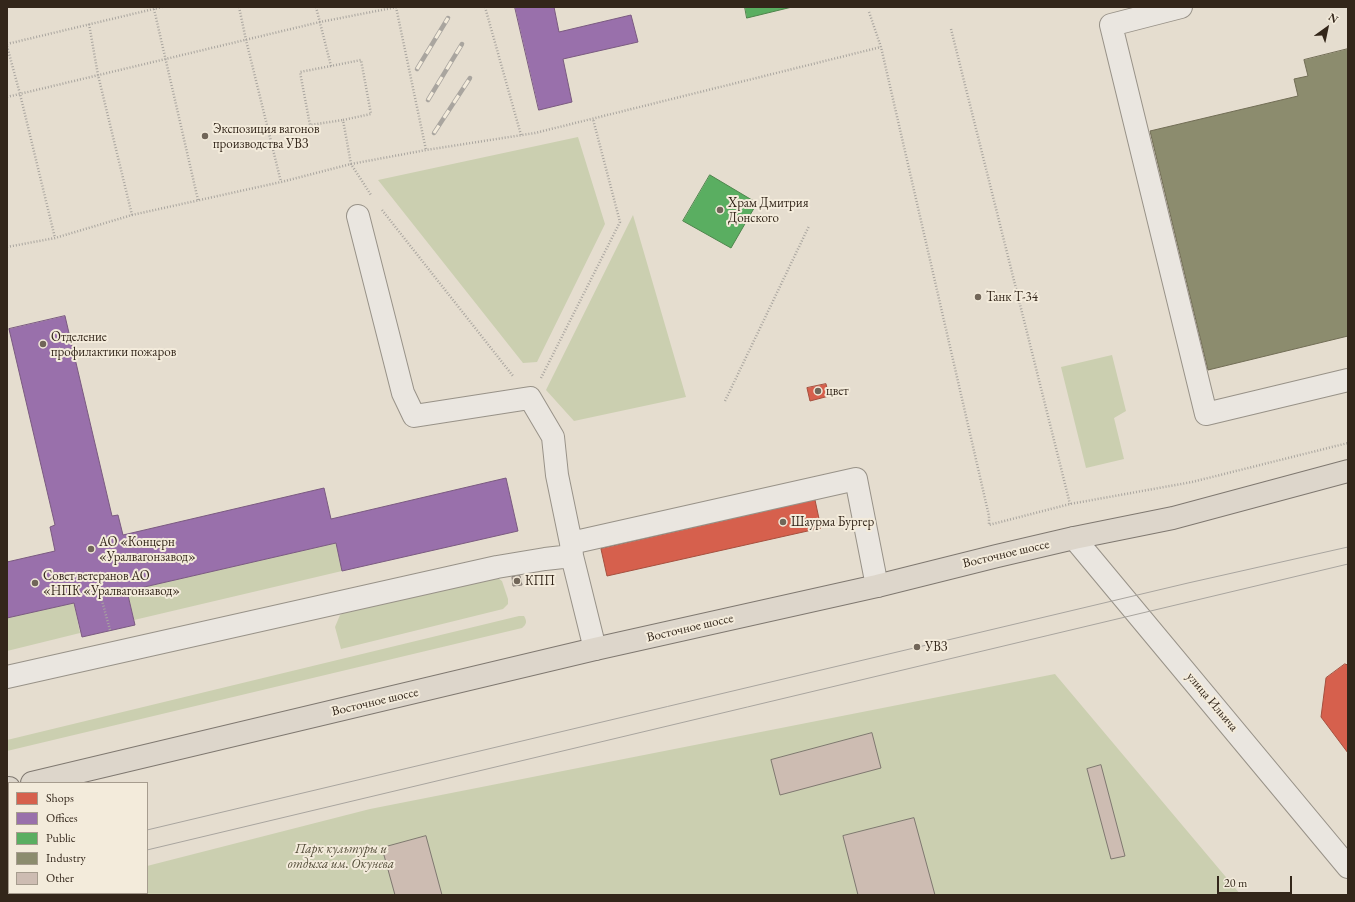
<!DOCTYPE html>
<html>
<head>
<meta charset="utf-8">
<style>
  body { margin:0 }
  #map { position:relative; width:1355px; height:902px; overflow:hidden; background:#e5ddcf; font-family:"EB Garamond",serif }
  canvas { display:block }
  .frame { position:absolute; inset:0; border:8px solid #33261a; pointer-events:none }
  .legend { position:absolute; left:8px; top:782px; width:140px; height:112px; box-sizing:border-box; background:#f3ebdb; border:1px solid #a69c8e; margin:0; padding:5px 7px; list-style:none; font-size:12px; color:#33261a }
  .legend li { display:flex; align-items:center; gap:8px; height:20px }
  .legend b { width:20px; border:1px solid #a69c8e }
  .north { position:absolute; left:1307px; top:8px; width:40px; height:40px; -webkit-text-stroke:3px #f3ebdb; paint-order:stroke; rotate:33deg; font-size:11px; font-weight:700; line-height:16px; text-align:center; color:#33261a }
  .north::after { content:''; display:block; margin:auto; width:14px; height:18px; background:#33261a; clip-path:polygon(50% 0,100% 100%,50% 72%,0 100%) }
  .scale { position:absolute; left:1217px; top:876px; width:75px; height:18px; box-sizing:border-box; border:2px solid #33261a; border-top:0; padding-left:5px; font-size:12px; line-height:14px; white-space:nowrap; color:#33261a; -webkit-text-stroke:3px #f3ebdb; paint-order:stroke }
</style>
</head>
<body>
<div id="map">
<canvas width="1355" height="902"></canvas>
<div class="frame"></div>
<ul class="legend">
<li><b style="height:11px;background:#d6604d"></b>Shops</li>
<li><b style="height:11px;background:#9970ab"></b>Offices</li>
<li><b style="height:11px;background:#5aae61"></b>Public</li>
<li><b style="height:11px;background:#8c8c6e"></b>Industry</li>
<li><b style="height:11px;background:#cdbcb2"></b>Other</li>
</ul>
<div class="north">N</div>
<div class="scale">20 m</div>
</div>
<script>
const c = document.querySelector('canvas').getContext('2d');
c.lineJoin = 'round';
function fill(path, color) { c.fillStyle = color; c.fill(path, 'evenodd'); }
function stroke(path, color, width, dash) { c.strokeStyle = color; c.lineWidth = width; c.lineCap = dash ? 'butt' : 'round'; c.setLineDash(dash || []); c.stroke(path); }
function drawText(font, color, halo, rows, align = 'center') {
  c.font = font + ' "EB Garamond",serif'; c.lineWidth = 4; c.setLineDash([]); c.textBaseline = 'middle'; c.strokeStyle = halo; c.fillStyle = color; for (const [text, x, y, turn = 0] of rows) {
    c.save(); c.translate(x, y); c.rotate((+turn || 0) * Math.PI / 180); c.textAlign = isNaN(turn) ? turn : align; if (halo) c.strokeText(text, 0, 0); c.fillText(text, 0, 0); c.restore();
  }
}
fill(new Path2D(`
  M 578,137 L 605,224 L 537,362 L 523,363 L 378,180 Z
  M 633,215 L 686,397 L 574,421 L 546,390 Z
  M 1112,355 L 1126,411 L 1114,418 L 1124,459 L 1086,468 L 1061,367 Z
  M 336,543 L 342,571 L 134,620 L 127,591 Z
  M 495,576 L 502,581 L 508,599 L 508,604 L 503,609 L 341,649 L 335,627 L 340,615 L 345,612 Z
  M 74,603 L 80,633 L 7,651 L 7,618 Z
  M 519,616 L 524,616 C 527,621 527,624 522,628 L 7,751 L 7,740 Z
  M 1055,674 L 1241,895 L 32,895 L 40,893 L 147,893 L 147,866 L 370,809 Z`), '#cbcfb0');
const shops = new Path2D(`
  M 826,384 L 829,396 L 810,401 L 807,388 Z
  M 815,500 L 821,528 L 607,576 L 601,549 Z
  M 1345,664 L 1348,665 L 1348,753 L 1321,717 L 1326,678 Z`);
fill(shops, '#d6604d');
stroke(shops, '#a54f3e', 1);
const offices = new Path2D(`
  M 515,7 L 554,7 L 559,32 L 631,15 L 638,42 L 563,59 L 572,102 L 539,110 Z
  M 65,316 L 112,516 L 118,515 L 123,535 L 324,488 L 331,519 L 506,478 L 518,531 L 342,571 L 336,543 L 127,591 L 135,625 L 82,637 L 74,603 L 7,618 L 7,562 L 55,551 L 50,527 L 55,525 L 9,329 Z`);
fill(offices, '#9970ab');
stroke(offices, '#7a5a80', 1);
const public = new Path2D(`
  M 745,7 L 792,7 L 747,18 Z
  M 710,175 L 757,203 L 731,248 L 683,221 Z`);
fill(public, '#5aae61');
stroke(public, '#4e854c', 1);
const industry = new Path2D(`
  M 1348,49 L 1348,336 L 1208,370 L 1150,131 L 1298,96 L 1294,79 L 1308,76 L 1304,60 Z`);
fill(industry, '#8c8c6e');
stroke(industry, '#716d55', 1);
const building = new Path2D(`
  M 520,576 L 522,585 L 513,586 L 512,577 Z
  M 872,733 L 881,768 L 780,795 L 771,760 Z
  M 1101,765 L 1125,856 L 1111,859 L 1087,769 Z
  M 914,818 L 935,895 L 858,895 L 843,836 Z
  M 426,836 L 442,895 L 395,895 L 382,848 Z`);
fill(building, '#cdbcb2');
stroke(building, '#7f7870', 1);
const minor = new Path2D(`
  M 1181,7 L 1111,25 L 1206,414 L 1348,380
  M 358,216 L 403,393 L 414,416 L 530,398 L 553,437 L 557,475 L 571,543
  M 1074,538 L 1348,867
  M 595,649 L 572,556 L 571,543 L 856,479 L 877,586
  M 7,677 L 497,567 L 545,559 L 572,556`);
const major = new Path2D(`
  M 32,783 L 595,649 L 877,586 L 997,556 L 1074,538 L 1173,518 L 1348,471
  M 7,789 L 9,788`);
stroke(minor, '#989288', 24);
stroke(major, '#7f7870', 24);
stroke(new Path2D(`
  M 239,7 L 246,40 L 281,182
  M 316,7 L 331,66 L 361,60 L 371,114 L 343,120 L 351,164 L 371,195
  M 396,7 L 426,150
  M 485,7 L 521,135
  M 154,9 L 198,200
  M 869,12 L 881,47 L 989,516 L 989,525 L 1070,504 L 1192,482 L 1348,443
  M 89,24 L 98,75 L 132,215
  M 951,29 L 1070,504
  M 7,44 L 162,7
  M 7,46 L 20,94 L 55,238
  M 331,66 L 300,72 L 310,125 L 343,120
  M 7,97 L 320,22 L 397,7
  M 382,210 L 513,376
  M 7,247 L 55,238 L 132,215 L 281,182 L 351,164 L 426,150 L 535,133 L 881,47
  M 541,378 L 620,222 L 593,119
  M 725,401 L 809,226
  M 101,597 L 110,630`), '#a9a59f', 2.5, [1, 2]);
stroke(minor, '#eae6e0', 22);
stroke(major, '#ddd6cb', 22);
stroke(new Path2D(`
  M 147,830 L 1188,583 L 1348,547
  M 147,850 L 1348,564
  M 7,863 L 9,863
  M 7,883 L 9,882`), '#a9a59f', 1);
const rail = new Path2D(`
  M 417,69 L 448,18
  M 428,100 L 462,44
  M 434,133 L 470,78`);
stroke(rail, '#a9a59f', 4.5);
stroke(rail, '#f3ebdb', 3, [9]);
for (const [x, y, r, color] of [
  [205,136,4,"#716659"],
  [720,210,4,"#716659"],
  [978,297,4,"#716659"],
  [43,344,4,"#716659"],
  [818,391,4,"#716659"],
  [783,522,4,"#716659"],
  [91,549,4,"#716659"],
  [517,581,4,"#716659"],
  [35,583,4,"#716659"],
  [917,647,4,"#716659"]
]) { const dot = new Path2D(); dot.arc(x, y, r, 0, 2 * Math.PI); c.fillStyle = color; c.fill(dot); stroke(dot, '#f3ebdb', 1.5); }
drawText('13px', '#33261a', '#f3ebdb', [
  ["Экспозиция вагонов",213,129],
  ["производства УВЗ",213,144],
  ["Храм Дмитрия",728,203],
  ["Донского",728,218],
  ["Танк Т-34",986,297],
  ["Отделение",51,337],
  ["профилактики пожаров",51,352],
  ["цвет",826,391],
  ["Шаурма Бургер",791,522],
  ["АО «Концерн",99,542],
  ["«Уралвагонзавод»",99,557],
  ["Совет ветеранов АО",43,576],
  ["«НПК «Уралвагонзавод»",43,591],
  ["КПП",525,581],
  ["УВЗ",925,647]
], 'left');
drawText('13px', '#33261a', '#f3ebdb', [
  ["Восточное шоссе",1006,554,-13],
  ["Восточное шоссе",690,628,-13],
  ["Восточное шоссе",375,702,-13],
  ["улица Ильича",1212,702,50]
]);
drawText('italic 13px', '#544d39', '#f3ebdb', [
  ["Парк культуры и",341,849],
  ["отдыха им. Окунева",341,864]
]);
</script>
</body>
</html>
